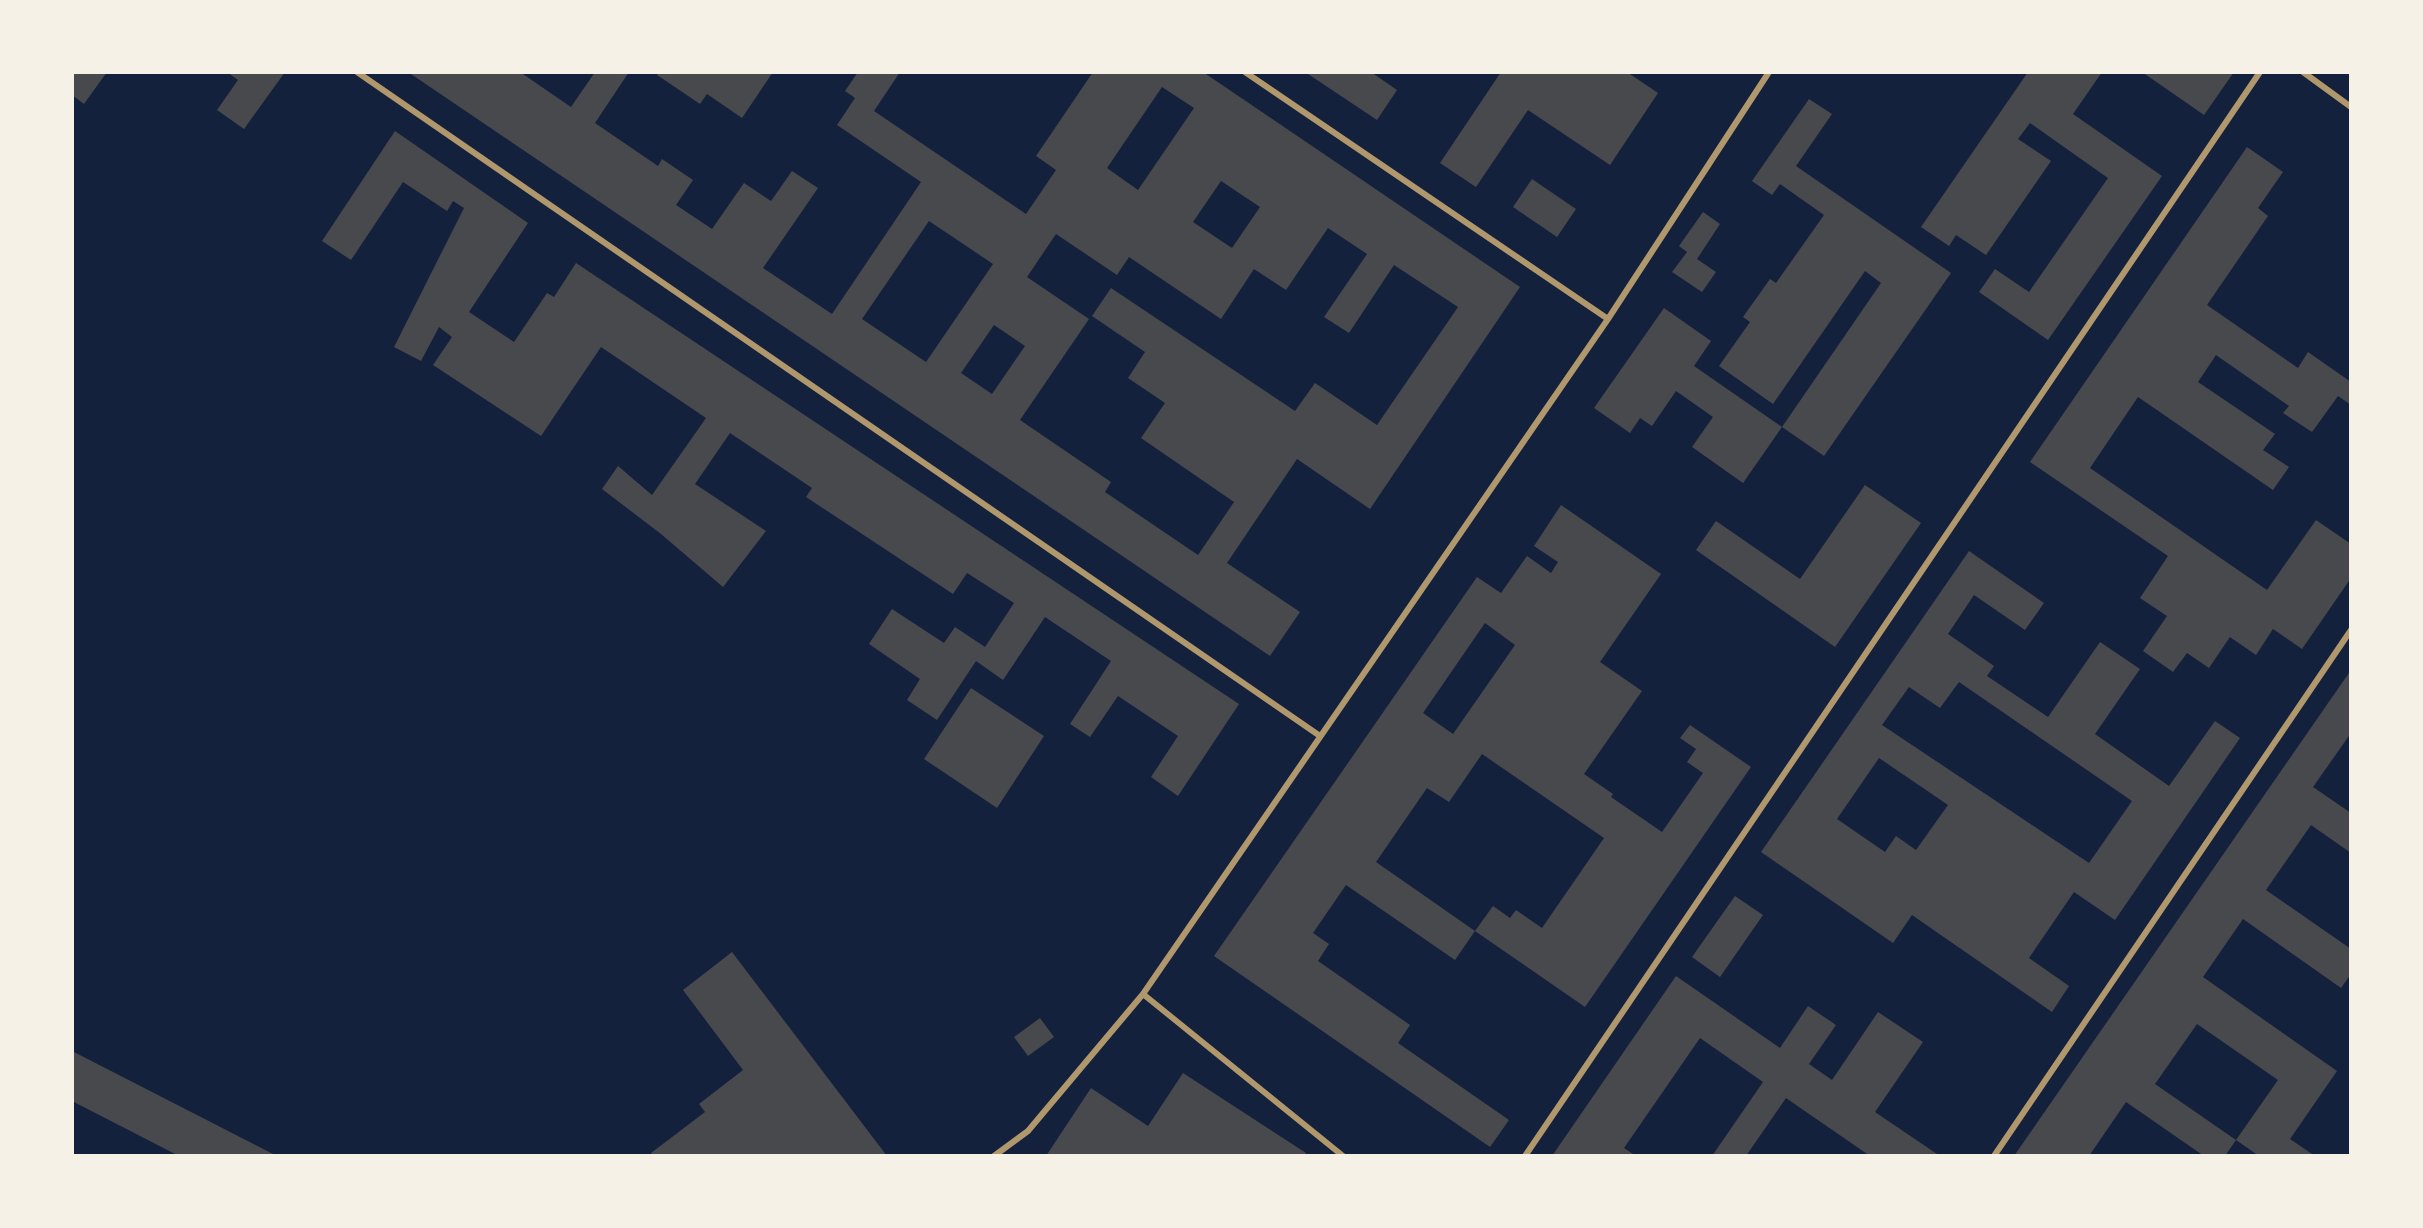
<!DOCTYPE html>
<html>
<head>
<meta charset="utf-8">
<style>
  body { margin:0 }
  #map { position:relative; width:2423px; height:1228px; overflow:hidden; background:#14213d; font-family:"PT Serif",serif }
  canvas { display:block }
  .frame { position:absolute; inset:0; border:74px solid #f6f1e7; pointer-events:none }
</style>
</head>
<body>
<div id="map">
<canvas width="2423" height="1228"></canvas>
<div class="frame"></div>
</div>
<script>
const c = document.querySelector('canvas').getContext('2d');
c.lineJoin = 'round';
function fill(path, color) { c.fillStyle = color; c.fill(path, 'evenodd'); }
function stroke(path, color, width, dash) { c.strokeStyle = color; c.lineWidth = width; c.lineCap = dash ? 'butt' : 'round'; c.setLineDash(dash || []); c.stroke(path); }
fill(new Path2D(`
  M 72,72 L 107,72 L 84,104 L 72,95 Z
  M 227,72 L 285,72 L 244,129 L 217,110 L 238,80 Z
  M 408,72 L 520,72 L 571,107 L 595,72 L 629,72 L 595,123 L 658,166 L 662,159 L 693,180 L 676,205 L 712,229 L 744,183 L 771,201 L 792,171 L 818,188 L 763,268 L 832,314 L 921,182 L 837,125 L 855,98 L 845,91 L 858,72 L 900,72 L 874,111 L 1026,214 L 1056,170 L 1036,156 L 1093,72 L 1203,72 L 1520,287 L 1370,509 L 1297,459 L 1227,563 L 1300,612 L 1270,656 ZM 1162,87 L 1194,108 L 1138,190 L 1107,168 ZM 1221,181 L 1260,207 L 1232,248 L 1193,222 ZM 929,221 L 993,264 L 926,362 L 862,319 ZM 1328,228 L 1367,254 L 1324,317 L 1349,333 L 1394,265 L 1458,307 L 1377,425 L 1315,383 L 1295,411 L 1111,288 L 1092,316 L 1145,352 L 1128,378 L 1165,403 L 1141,438 L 1234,502 L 1198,555 L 1105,492 L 1111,482 L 1020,420 L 1089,319 L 1027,277 L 1056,234 L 1117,275 L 1129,257 L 1221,319 L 1254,269 L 1286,290 ZM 994,325 L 1025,346 L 992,394 L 961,373 Z
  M 659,72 L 773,72 L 742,118 L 707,94 L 700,104 L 657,75 Z
  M 1305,72 L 1371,72 L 1397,90 L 1377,120 Z
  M 1501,72 L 1627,72 L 1658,93 L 1610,165 L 1528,110 L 1476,187 L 1440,163 Z
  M 2028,72 L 2102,72 L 2073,114 L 2162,176 L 2048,340 L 1979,292 L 1995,269 L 2029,292 L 2108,178 L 2030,123 L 2018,139 L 2051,161 L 1986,255 L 1956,235 L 1949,246 L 1921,227 Z
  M 2142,72 L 2234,72 L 2204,115 Z
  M 1809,99 L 1832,114 L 1796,166 L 1951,273 L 1824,456 L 1782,427 L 1881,283 L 1865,271 L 1773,404 L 1719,366 L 1750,322 L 1743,317 L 1770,279 L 1776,283 L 1824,215 L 1780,184 L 1772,195 L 1752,181 Z
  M 395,131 L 528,223 L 469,312 L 514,342 L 547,293 L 554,297 L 576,263 L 1239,704 L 1178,796 L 1151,777 L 1178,736 L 1118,696 L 1090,737 L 1070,724 L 1111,661 L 1045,617 L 1003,680 L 976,661 L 937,720 L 907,700 L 920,679 L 869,644 L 892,609 L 944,643 L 955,627 L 985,647 L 1014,603 L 967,573 L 953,594 L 806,497 L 812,488 L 730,433 L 695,484 L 766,531 L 723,587 L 661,534 L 602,489 L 618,466 L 652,495 L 706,418 L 601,347 L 541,436 L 433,365 L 452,337 L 439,327 L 421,361 L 394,347 L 464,208 L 453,201 L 447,211 L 403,182 L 351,260 L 322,241 Z
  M 2247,147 L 2283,172 L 2258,208 L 2268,216 L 2207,305 L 2298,368 L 2308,352 L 2351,382 L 2351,405 L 2338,396 L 2312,432 L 2283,413 L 2289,406 L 2216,355 L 2198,382 L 2275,434 L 2263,450 L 2289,467 L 2273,490 L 2138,397 L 2090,468 L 2267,590 L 2316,520 L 2351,544 L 2351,578 L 2302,649 L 2273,629 L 2256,655 L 2230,637 L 2209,668 L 2187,653 L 2173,672 L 2143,651 L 2167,616 L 2140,598 L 2168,556 L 2030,462 Z
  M 1532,179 L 1576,209 L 1557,237 L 1513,207 Z
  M 1703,212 L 1720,224 L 1697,259 L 1716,272 L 1702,292 L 1672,272 L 1687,252 L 1679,246 Z
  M 1664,308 L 1711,341 L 1694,366 L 1782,427 L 1743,483 L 1692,447 L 1713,417 L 1676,391 L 1652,426 L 1640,418 L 1630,433 L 1594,408 Z
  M 1865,485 L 1921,523 L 1835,647 L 1696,550 L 1716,521 L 1800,579 Z
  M 1561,505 L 1661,574 L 1600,662 L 1642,691 L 1584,774 L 1613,794 L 1611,797 L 1662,832 L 1703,773 L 1687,762 L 1696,749 L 1680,738 L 1690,725 L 1751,767 L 1585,1007 L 1475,931 L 1493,906 L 1510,918 L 1516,910 L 1542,928 L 1604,838 L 1482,754 L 1449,802 L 1427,788 L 1376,862 L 1475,931 L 1455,960 L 1346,885 L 1313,933 L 1329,944 L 1318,961 L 1410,1025 L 1398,1043 L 1509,1120 L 1490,1147 L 1214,956 L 1477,577 L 1501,593 L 1527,556 L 1551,573 L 1558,562 L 1534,546 ZM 1485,623 L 1515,645 L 1453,734 L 1423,713 Z
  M 1969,551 L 2044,603 L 2025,630 L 1974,595 L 1948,634 L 1994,666 L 1987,676 L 2048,717 L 2100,642 L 2140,669 L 2095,734 L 2169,786 L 2215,721 L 2240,738 L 2115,920 L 2074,892 L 2029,958 L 2069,986 L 2052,1012 L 1912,915 L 1893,943 L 1761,852 ZM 1959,682 L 2132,801 L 2089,863 L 1882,725 L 1909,687 L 1940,708 ZM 1879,758 L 1948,805 L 1916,850 L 1896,836 L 1885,852 L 1837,819 Z
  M 2351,670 L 2351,733 L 2313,787 L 2351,813 L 2351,853 L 2311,825 L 2266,890 L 2351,949 L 2351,974 L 2341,988 L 2243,919 L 2203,977 L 2337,1071 L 2290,1139 L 2315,1156 L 2259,1156 L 2236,1140 L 2225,1156 L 2204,1156 L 2126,1102 L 2089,1156 L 2014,1156 ZM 2197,1024 L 2278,1080 L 2236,1140 L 2155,1084 Z
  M 971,688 L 1044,736 L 997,808 L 924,759 Z
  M 1735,896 L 1763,915 L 1720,977 L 1692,957 Z
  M 732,952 L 887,1156 L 653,1156 L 651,1153 L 705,1112 L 699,1104 L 743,1070 L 683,990 Z
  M 1676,976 L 1780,1048 L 1808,1006 L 1836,1025 L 1809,1064 L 1832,1080 L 1878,1012 L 1923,1042 L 1875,1112 L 1940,1156 L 1870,1156 L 1786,1098 L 1746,1156 L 1712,1156 L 1763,1082 L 1700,1038 L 1624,1148 L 1636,1156 L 1552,1156 Z
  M 1040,1018 L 1054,1037 L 1028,1056 L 1014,1037 Z
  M 72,1051 L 277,1156 L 179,1156 L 72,1101 Z
  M 1183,1073 L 1306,1153 L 1304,1156 L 1046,1156 L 1091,1088 L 1148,1126 Z`), '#48494c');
stroke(new Path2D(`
  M 357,72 L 1320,736
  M 1245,72 L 1608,319
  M 2303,72 L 2351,107
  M 1143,994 L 1343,1156
  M 994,1156 L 1028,1131 L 1143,994 L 1608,319 L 1769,72
  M 1525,1156 L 2260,72
  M 1994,1156 L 2351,630`), '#b1986c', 6);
</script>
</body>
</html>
